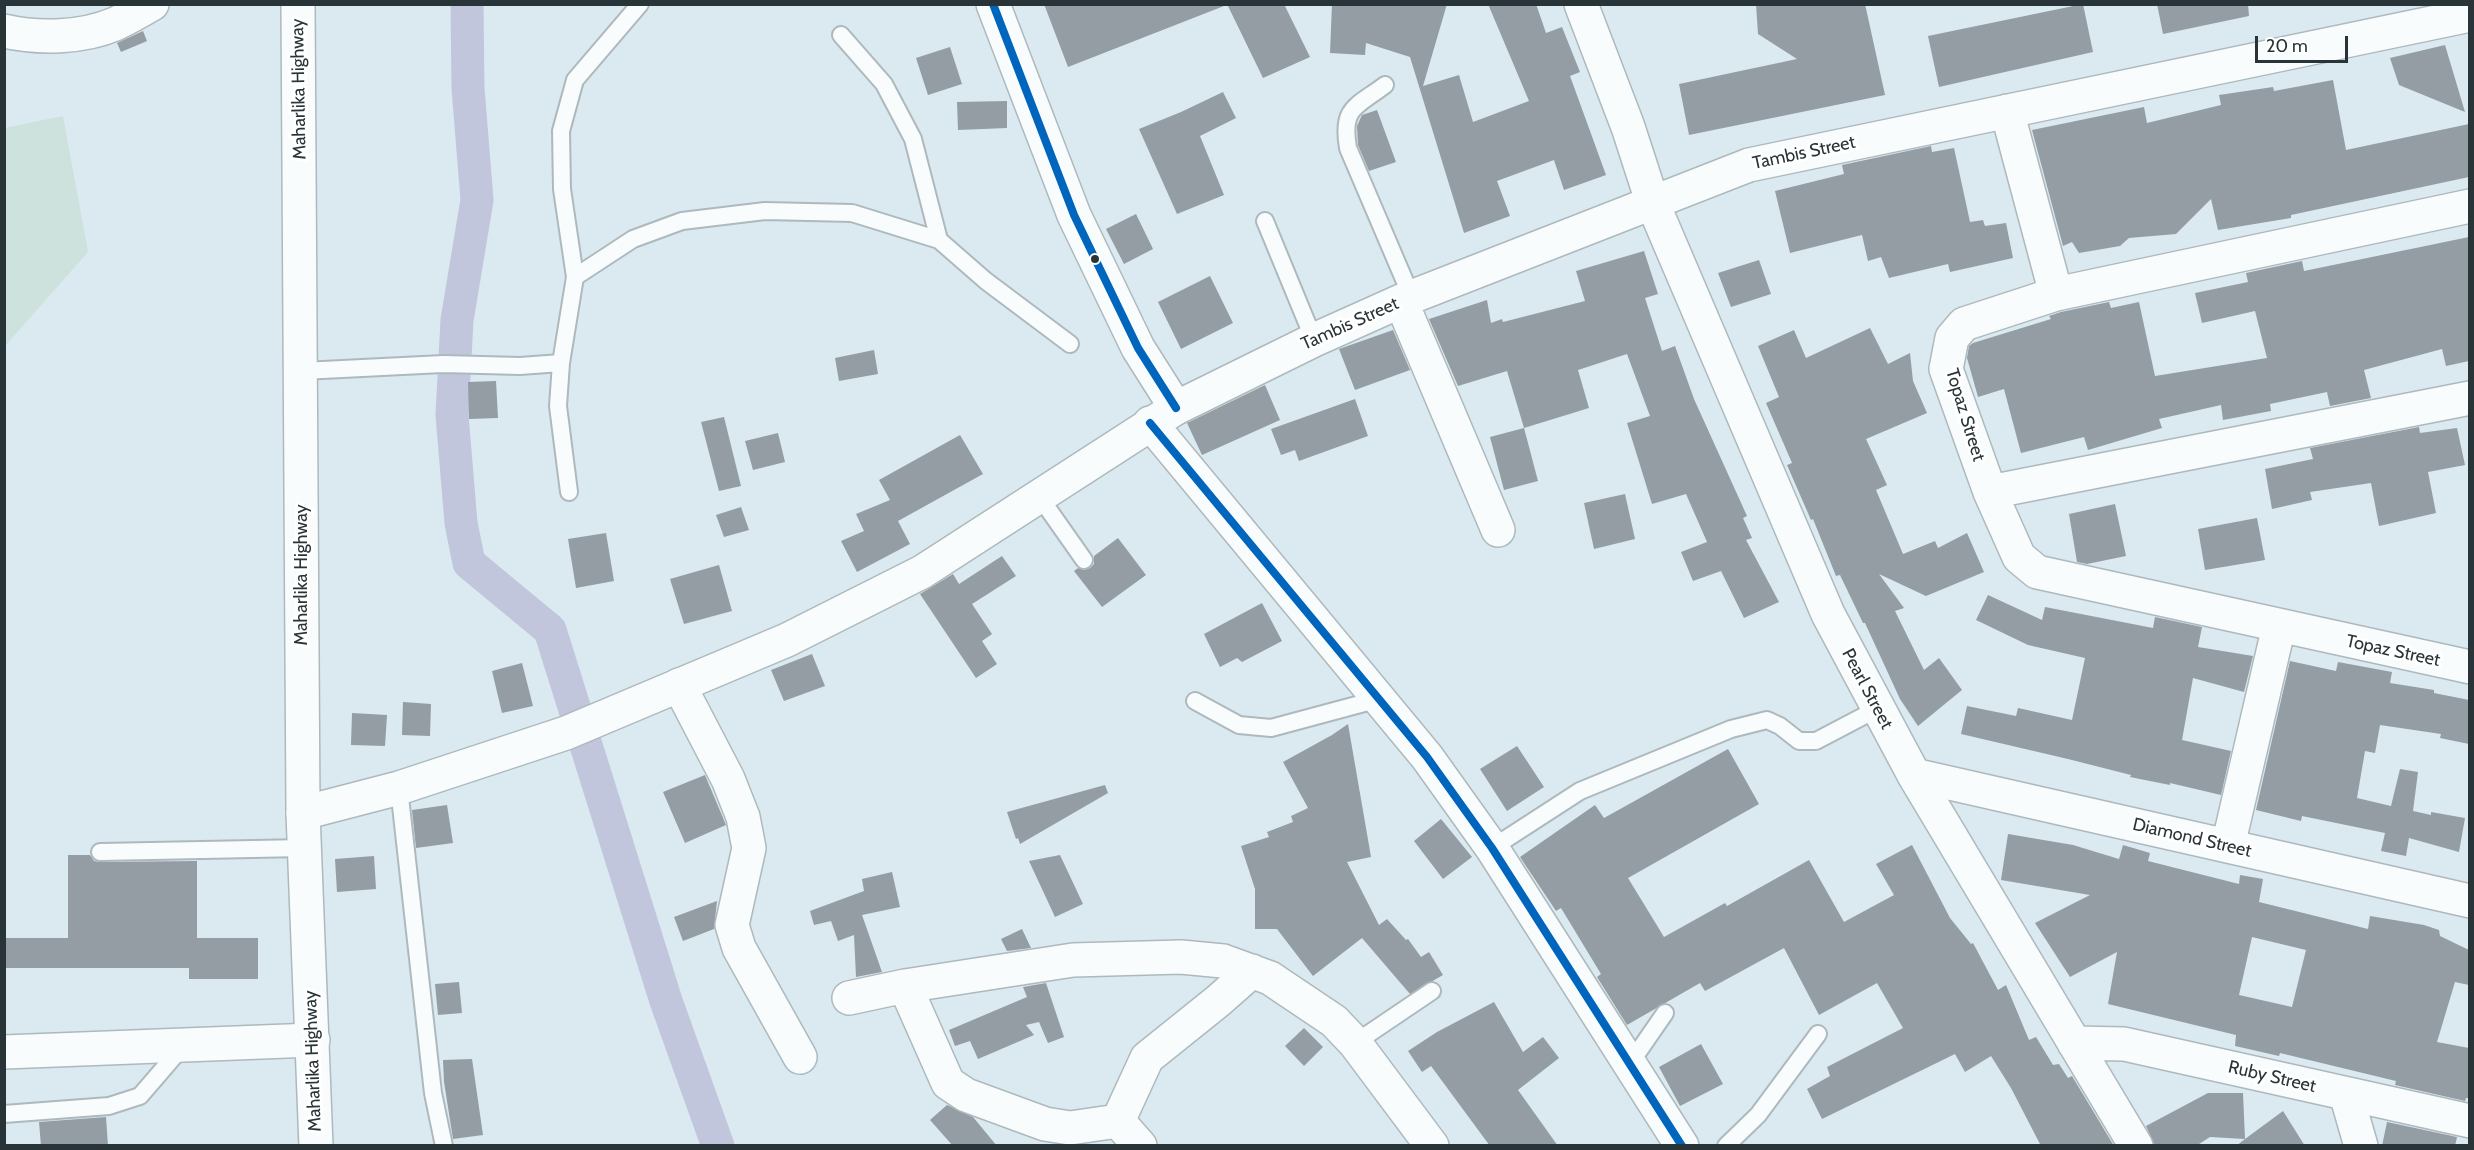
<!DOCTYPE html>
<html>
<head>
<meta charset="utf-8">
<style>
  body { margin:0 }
  #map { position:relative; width:2474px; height:1150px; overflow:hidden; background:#daeaf0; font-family:Cabin,sans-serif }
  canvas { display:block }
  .frame { position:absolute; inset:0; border:6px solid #293438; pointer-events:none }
  .scale { position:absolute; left:2255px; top:36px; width:93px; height:27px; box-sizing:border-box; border:3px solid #293438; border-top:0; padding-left:8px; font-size:18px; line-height:21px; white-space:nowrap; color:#293438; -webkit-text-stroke:4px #fff; paint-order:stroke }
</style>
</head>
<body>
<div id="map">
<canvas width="2474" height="1150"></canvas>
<div class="frame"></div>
<div class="scale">20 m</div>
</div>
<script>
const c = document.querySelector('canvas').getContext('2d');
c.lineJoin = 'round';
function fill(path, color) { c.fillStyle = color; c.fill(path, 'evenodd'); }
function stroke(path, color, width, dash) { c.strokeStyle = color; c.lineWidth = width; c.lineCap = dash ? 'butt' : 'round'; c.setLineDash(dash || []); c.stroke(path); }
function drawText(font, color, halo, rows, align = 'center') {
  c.font = font + ' Cabin,sans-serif'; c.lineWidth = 6; c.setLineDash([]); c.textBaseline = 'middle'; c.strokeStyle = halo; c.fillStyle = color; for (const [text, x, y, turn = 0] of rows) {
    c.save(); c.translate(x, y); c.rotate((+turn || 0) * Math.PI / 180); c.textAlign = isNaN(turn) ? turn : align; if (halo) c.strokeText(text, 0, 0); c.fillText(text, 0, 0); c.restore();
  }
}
fill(new Path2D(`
  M 63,116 L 88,252 L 5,346 L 5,128 Z`), '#cde1dd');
stroke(new Path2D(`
  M 467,4 L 468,88 L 477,200 L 457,320 L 452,415 L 461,523 L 469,563 L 550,630 L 666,1001 L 718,1146`), '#c1c6dd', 33);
fill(new Path2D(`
  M 1044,4 L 1224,4 L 1224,6 L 1068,67 Z
  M 1227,4 L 1284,4 L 1310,57 L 1263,78 Z
  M 1332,4 L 1447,4 L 1423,86 L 1459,75 L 1473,122 L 1529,101 L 1488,4 L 1536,4 L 1546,33 L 1562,27 L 1580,72 L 1570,76 L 1606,175 L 1564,190 L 1554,160 L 1497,181 L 1510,216 L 1464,233 L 1410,57 L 1366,43 L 1365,55 L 1330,53 Z
  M 1756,4 L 1865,4 L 1885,95 L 1689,135 L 1679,84 L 1797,59 L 1758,34 Z
  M 2083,4 L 2093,52 L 1939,87 L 1928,36 Z
  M 2157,4 L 2248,4 L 2249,16 L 2163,34 Z
  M 143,31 L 147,41 L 121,52 L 117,43 Z
  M 2445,45 L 2465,112 L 2399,85 L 2390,58 Z
  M 950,47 L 962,84 L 928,95 L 916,58 Z
  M 2333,80 L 2346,150 L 2469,124 L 2469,177 L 2291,215 L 2291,218 L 2218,230 L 2211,199 L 2176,234 L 2129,238 L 2120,246 L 2079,253 L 2072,242 L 2063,246 L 2032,130 L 2144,107 L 2147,123 L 2221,105 L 2219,95 L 2273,87 L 2274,91 Z
  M 1223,92 L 1236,118 L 1200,136 L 1224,195 L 1177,214 L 1139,129 L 1181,112 Z
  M 1007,101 L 1007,128 L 958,130 L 957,102 Z
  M 1377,110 L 1396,162 L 1369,171 L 1358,145 L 1357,126 L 1362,115 Z
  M 1931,146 L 1932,152 L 1954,148 L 1970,222 L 1983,220 L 1985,226 L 2006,223 L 2013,258 L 1950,272 L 1948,264 L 1889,278 L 1881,257 L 1868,261 L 1862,235 L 1790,253 L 1775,191 L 1844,174 L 1842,165 Z
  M 1136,214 L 1153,249 L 1124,264 L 1106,229 Z
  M 2469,237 L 2469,361 L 2446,366 L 2442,349 L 2364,370 L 2371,398 L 2330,406 L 2327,392 L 2270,404 L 2271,411 L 2223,420 L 2221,405 L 2159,419 L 2162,428 L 2088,450 L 2084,437 L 2021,453 L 2004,389 L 1978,397 L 1967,358 L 1969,346 L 1973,343 L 2051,319 L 2049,316 L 2061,312 L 2109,302 L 2111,308 L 2139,302 L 2155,376 L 2267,358 L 2255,311 L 2202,323 L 2195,293 L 2248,282 L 2246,273 L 2302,261 L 2304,271 Z
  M 1644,251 L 1658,294 L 1645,298 L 1662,351 L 1675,346 L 1694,399 L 1747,516 L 1743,518 L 1752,538 L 1746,540 L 1779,602 L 1744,618 L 1721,571 L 1693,581 L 1681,552 L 1707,542 L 1686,494 L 1652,504 L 1627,423 L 1650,416 L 1627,354 L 1578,370 L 1589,408 L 1524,428 L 1507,371 L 1458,386 L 1429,319 L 1487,300 L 1491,323 L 1502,319 L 1503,322 L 1585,301 L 1576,271 Z
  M 1759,260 L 1771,294 L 1731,307 L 1718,273 Z
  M 1210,276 L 1233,323 L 1181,349 L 1158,302 Z
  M 1870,328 L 1888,364 L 1910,353 L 1913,381 L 1927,413 L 1866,439 L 1887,485 L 1876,490 L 1903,554 L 1935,541 L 1938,548 L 1967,533 L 1984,572 L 1926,596 L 1879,574 L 1904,608 L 1895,611 L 1924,670 L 1939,658 L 1962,690 L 1918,726 L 1900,699 L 1865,623 L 1863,623 L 1840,575 L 1836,576 L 1813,519 L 1811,520 L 1787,465 L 1792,463 L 1766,403 L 1779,397 L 1758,346 L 1794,330 L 1806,358 Z
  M 1393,330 L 1410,370 L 1355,390 L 1339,349 Z
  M 874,350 L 878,374 L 839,381 L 835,358 Z
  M 496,381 L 498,418 L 469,419 L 468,382 Z
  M 1265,385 L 1280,420 L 1202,455 L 1187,423 Z
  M 1355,399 L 1368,436 L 1299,461 L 1295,450 L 1281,455 L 1271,429 Z
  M 724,417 L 741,486 L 719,491 L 701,422 Z
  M 2419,427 L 2420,433 L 2457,428 L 2465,465 L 2428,472 L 2436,513 L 2379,526 L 2371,483 L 2310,492 L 2312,500 L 2272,509 L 2265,469 L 2313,459 L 2310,448 Z
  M 1524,428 L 1538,481 L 1504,490 L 1490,437 Z
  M 778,433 L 785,462 L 753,470 L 745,441 Z
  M 960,435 L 983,474 L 898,521 L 910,544 L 857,572 L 841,541 L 864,531 L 856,514 L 890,500 L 879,480 Z
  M 1625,494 L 1635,539 L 1594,549 L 1584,503 Z
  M 2115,504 L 2126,556 L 2087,564 L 2077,562 L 2069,514 Z
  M 741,507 L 749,530 L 724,537 L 716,515 Z
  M 2257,518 L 2265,560 L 2205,570 L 2198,529 Z
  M 606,533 L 614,581 L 576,588 L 568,539 Z
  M 1118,538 L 1146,575 L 1102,607 L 1074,571 L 1078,568 L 1084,570 L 1090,568 L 1094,564 L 1094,556 Z
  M 1002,556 L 1016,576 L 972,604 L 992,634 L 982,641 L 997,664 L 976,678 L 920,594 L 953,574 L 959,584 Z
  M 719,565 L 732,611 L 684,624 L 670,579 Z
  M 1988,595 L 2042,620 L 2045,607 L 2153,628 L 2155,617 L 2202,627 L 2198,647 L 2253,656 L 2244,692 L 2193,678 L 2182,740 L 2231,751 L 2221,795 L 2170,783 L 2170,785 L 2130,777 L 2131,775 L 2068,759 L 1961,734 L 1967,706 L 2016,716 L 2018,708 L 2072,720 L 2085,658 L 2028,645 L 1976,620 Z
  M 1262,603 L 1282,641 L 1242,662 L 1237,658 L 1220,667 L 1204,634 Z
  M 812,654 L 825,686 L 784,701 L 771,670 Z
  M 2290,661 L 2336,671 L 2338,662 L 2392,672 L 2390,683 L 2434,690 L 2434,693 L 2469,700 L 2469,744 L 2440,738 L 2441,734 L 2380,725 L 2375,753 L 2365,751 L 2357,798 L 2391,806 L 2400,769 L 2418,772 L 2413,811 L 2431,815 L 2431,812 L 2465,818 L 2459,852 L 2409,838 L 2406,856 L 2381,851 L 2385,833 L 2302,816 L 2301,821 L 2256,810 Z
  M 522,663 L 533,706 L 502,713 L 492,671 Z
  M 403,702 L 431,704 L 430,736 L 402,735 Z
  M 352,713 L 387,715 L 385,746 L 351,745 Z
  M 1348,724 L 1371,857 L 1347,862 L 1379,925 L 1387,919 L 1406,940 L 1408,939 L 1421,957 L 1429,952 L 1443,975 L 1410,994 L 1362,938 L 1313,976 L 1277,929 L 1255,929 L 1255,889 L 1241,846 L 1269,837 L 1267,832 L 1293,822 L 1291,816 L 1308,808 L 1283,762 L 1332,735 Z
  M 1517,746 L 1544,787 L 1507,811 L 1480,769 Z
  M 1728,749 L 1759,804 L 1628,878 L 1664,937 L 1725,903 L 1727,906 L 1809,860 L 1844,922 L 1894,895 L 1876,864 L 1912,845 L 1950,918 L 1971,944 L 1973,943 L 1998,990 L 2006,985 L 2029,1040 L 2036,1037 L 2053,1065 L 2059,1064 L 2068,1078 L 2072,1076 L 2114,1146 L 2041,1146 L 2011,1088 L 1991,1056 L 1965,1072 L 1955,1054 L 1822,1119 L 1807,1089 L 1830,1076 L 1827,1067 L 1903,1028 L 1877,983 L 1819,1015 L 1784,948 L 1705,991 L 1700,983 L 1627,1025 L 1597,977 L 1601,974 L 1561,908 L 1556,911 L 1520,857 L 1595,805 L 1604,818 Z
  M 705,775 L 726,825 L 685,843 L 663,792 Z
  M 1105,785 L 1108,793 L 1020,844 L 1018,838 L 1016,839 L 1007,812 Z
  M 447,805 L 453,843 L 416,848 L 412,810 Z
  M 1441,819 L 1472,857 L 1443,879 L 1414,841 Z
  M 2008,834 L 2073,845 L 2119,859 L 2123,845 L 2150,853 L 2148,861 L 2239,884 L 2240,875 L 2263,879 L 2259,902 L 2368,929 L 2370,916 L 2424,925 L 2439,930 L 2440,936 L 2469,950 L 2469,985 L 2455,982 L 2437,1042 L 2469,1048 L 2469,1098 L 2466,1098 L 2465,1101 L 2395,1085 L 2396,1081 L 2280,1053 L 2279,1056 L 2235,1046 L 2236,1035 L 2108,1004 L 2117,952 L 2070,977 L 2035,923 L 2090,895 L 2001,880 ZM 2252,937 L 2306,950 L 2292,1007 L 2239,995 Z
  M 68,855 L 90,855 L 94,861 L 100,862 L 197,861 L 197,938 L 258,938 L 258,979 L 189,979 L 189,968 L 4,968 L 4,938 L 68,938 Z
  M 1060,855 L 1083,904 L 1055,917 L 1029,861 Z
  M 374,856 L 376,889 L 337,892 L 335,859 Z
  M 892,872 L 900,907 L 862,915 L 882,972 L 856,977 L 854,935 L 838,941 L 831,921 L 814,925 L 810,911 L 864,891 L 862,879 Z
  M 717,901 L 714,929 L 683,941 L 674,917 Z
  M 1022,929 L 1031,948 L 1007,951 L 1001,939 Z
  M 459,982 L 462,1013 L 438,1015 L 435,984 Z
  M 1046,983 L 1064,1037 L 1048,1043 L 1039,1022 L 1026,1025 L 1034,1035 L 978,1059 L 970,1041 L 955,1046 L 949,1030 L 1027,997 L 1023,987 Z
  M 1494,1002 L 1523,1052 L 1543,1037 L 1559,1058 L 1518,1090 L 1558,1146 L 1490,1146 L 1431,1066 L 1422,1072 L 1408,1051 L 1437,1032 Z
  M 1304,1028 L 1323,1047 L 1304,1066 L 1285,1046 Z
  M 1701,1044 L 1723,1084 L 1680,1106 L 1659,1067 Z
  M 472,1059 L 483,1135 L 453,1139 L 444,1082 L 443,1060 Z
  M 2208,1093 L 2243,1093 L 2245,1139 L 2210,1137 L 2196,1146 L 2155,1146 L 2146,1126 Z
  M 947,1105 L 973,1117 L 997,1146 L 953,1146 L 930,1120 Z
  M 2283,1111 L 2305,1146 L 2236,1146 L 2245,1139 Z
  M 106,1117 L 108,1146 L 41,1146 L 39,1122 Z
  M 2387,1122 L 2457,1137 L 2455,1146 L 2382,1146 Z`), '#939da3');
const service = new Path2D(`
  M 841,35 L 884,84 L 913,139 L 939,240
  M 1385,85 C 1356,107 1341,107 1348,148 L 1412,298
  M 1265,221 L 1314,340
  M 575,277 L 562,189 L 561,131 L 575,80 L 640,4
  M 302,371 L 443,364 L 520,366 L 561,363
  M 569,492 L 558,406 L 561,363 L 575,277 L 633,239 L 682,221 L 765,211 L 852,213 L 939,240 L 986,281 L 1070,344
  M 1039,496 L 1084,560
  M 1195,701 L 1239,725 L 1271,728 L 1379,699
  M 399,788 L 433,1093 L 444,1146
  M 1492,848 L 1580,791 L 1731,729 L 1767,720 L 1780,726 L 1799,741 L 1816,741 L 1877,709
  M 100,852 L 304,848
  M 1355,1043 L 1432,991
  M 1629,1065 L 1665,1013
  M 4,1114 L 109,1106 L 140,1096 L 183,1046
  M 1726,1146 L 1758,1115 L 1818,1034`);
const minor = new Path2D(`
  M 1581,4 L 1628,127 L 1653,204 L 1828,614 L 1914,775 L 2136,1146
  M 4,31 C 39,39 82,38 115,24 C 128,18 140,11 152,4
  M 2007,111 L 2056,294
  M 2470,206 L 2056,294 L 1964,324 L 1952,338 L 1946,369 L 1990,492 L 2019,557 L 2037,572 L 2470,667
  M 1401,301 L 1498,530
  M 1176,408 L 1314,340 L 1401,301 L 1749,165 L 2470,15
  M 1990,492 L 2470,398
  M 679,685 L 728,779 L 743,817 L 749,848 L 732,925 L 739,948 L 800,1057
  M 1914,775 L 2470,901
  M 2228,846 L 2279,626
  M 905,986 L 948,1083 L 966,1095 L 1045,1124 L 1070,1128 L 1118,1121 L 1140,1146
  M 849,998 L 905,986 L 1073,960 L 1181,957 L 1223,961 L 1270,978 L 1334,1021 L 1355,1043 L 1432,1146
  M 2074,1043 L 2124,1044 L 2470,1121
  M 4,1052 L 313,1040
  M 2346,1094 L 2361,1146
  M 1118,1121 L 1147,1058 L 1218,1001 L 1252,971`);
const tertiary = new Path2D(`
  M 1150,423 L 1427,757 L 1492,848 L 1682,1146
  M 303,813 L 399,788 L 566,733 L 787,640 L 922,572 L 1176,408 L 1138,348 L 1074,215 L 993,4`);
const trunk = new Path2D(`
  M 298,4 L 303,813 L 316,1146`);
stroke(service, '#adb9bd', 20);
stroke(minor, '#adb9bd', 36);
stroke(tertiary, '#adb9bd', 36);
stroke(trunk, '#adb9bd', 36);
stroke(service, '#f9fcfd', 16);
stroke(minor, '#f9fcfd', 33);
stroke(tertiary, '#f9fcfd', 33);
stroke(trunk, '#f9fcfd', 33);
stroke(new Path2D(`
  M 993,4 L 1074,215 L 1138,348 L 1176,408
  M 1150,423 L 1427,757 L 1492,848 L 1682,1146`), '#0065bd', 8);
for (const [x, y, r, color] of [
  [1095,259,5,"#293438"]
]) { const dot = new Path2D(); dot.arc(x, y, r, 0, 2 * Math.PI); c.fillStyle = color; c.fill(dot); stroke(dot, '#fff', 2); }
drawText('18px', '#293438', '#fff', [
  ["Maharlika Highway",299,89,-91],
  ["Tambis Street",1804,153,-12],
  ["Tambis Street",1350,324,-24],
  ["Topaz Street",1965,415,73],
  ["Maharlika Highway",302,575,-90],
  ["Topaz Street",2393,651,12],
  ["Pearl Street",1867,689,62],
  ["Diamond Street",2192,838,13],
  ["Maharlika Highway",313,1061,-92],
  ["Ruby Street",2272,1077,13]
]);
</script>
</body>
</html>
